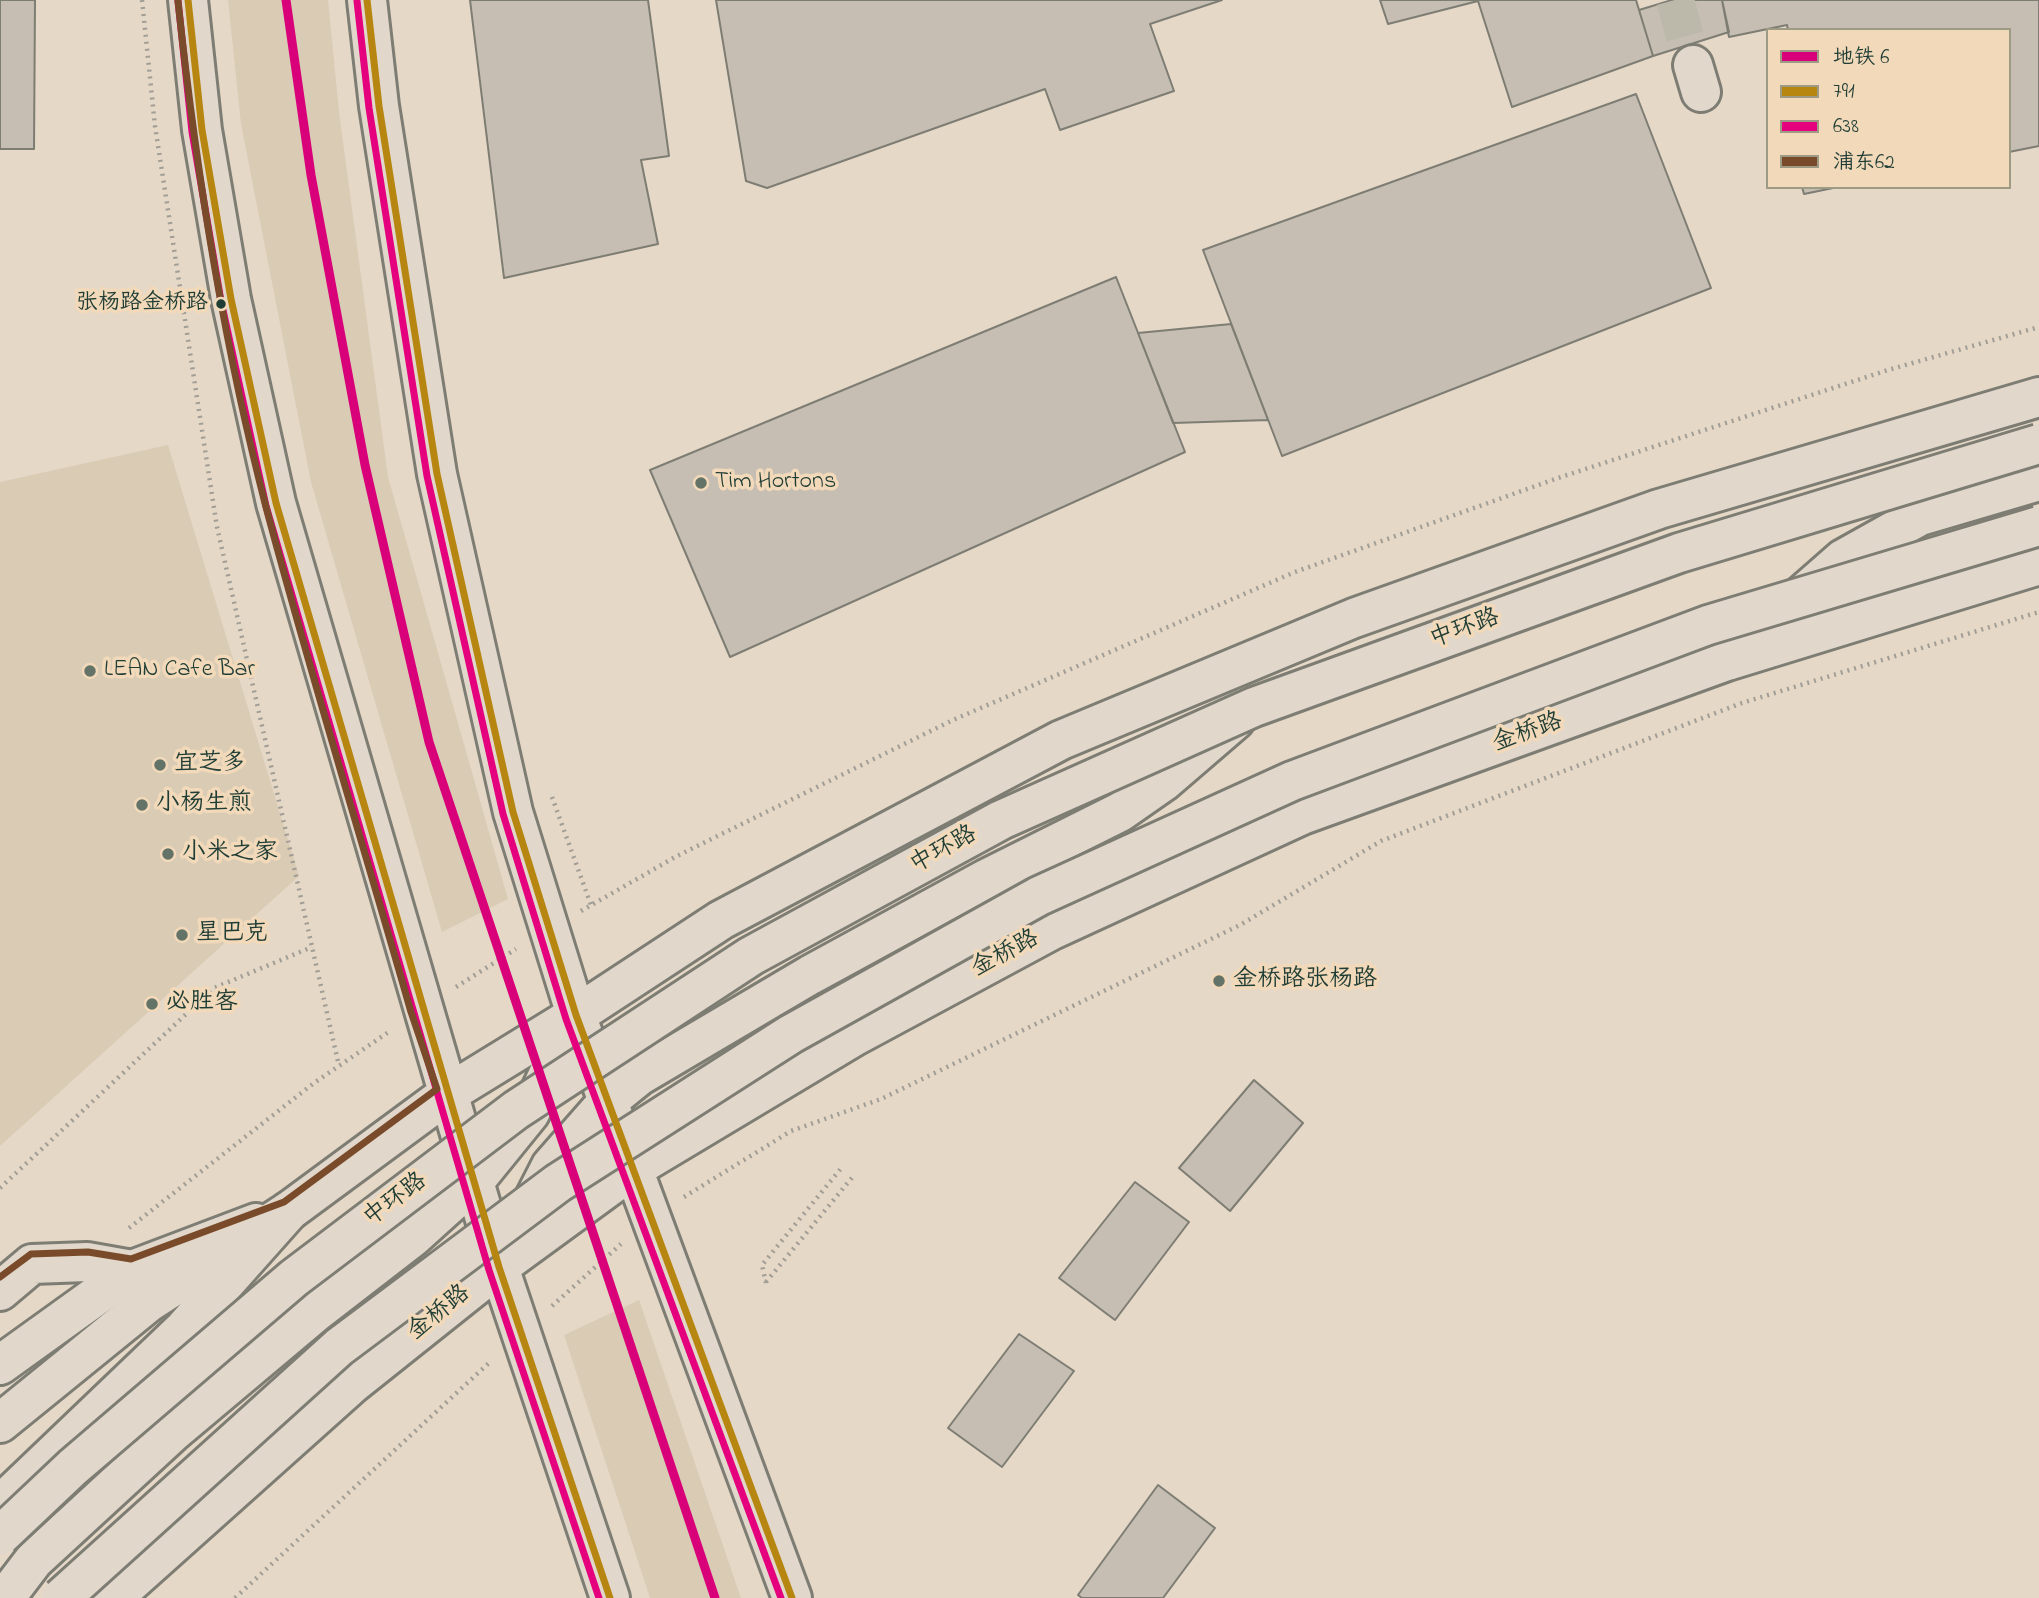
<!DOCTYPE html>
<html>
<head>
<meta charset="utf-8">
<style>
  body { margin:0 }
  #map { position:relative; width:2039px; height:1598px; overflow:hidden; background:#e5d8c7; font-family:"Indie Flower","LXGW WenKai TC",sans-serif }
  canvas { display:block }
  .legend { position:absolute; left:1766px; top:28px; width:245px; height:161px; box-sizing:border-box; background:#f2d9ba; border:2px solid #9e9b84; margin:0; padding:9px 12px; list-style:none; font-size:21px; color:#1f3d34 }
  .legend li { display:flex; align-items:center; gap:14px; height:35px }
  .legend b { width:35px; border:2px solid #9e9b84 }
</style>
</head>
<body>
<div id="map">
<canvas width="2039" height="1598"></canvas>
<ul class="legend">
<li><b style="height:9px;background:#d9017a"></b>地铁 6</li>
<li><b style="height:9px;background:#b68610"></b>791</li>
<li><b style="height:9px;background:#e5007d"></b>638</li>
<li><b style="height:9px;background:#7a4b2a"></b>浦东62</li>
</ul>
</div>
<script>
const c = document.querySelector('canvas').getContext('2d');
c.lineJoin = 'round';
function fill(path, color) { c.fillStyle = color; c.fill(path, 'evenodd'); }
function stroke(path, color, width, dash) { c.strokeStyle = color; c.lineWidth = width; c.lineCap = dash ? 'butt' : 'round'; c.setLineDash(dash || []); c.stroke(path); }
function drawText(font, color, halo, rows, align = 'center') {
  c.font = font + ' "Indie Flower","LXGW WenKai TC",sans-serif'; c.lineWidth = 7; c.setLineDash([]); c.textBaseline = 'middle'; c.strokeStyle = halo; c.fillStyle = color; for (const [text, x, y, turn = 0] of rows) {
    c.save(); c.translate(x, y); c.rotate((+turn || 0) * Math.PI / 180); c.textAlign = isNaN(turn) ? turn : align; if (halo) c.strokeText(text, 0, 0); c.fillText(text, 0, 0); c.restore();
  }
}
fill(new Path2D(`
  M 168,445 L 299,876 L 0,1146 L 0,482 Z`), '#dacbb5');
fill(new Path2D(`
  M 228,0 L 328,0 L 339,112 L 388,477 L 508,899 L 442,932 L 311,482 L 241,124 Z
  M 639,1300 L 741,1598 L 650,1598 L 564,1335 Z`), '#d9cbb4');
const building = new Path2D(`
  M 0,0 L 35,0 L 34,149 L 0,149 Z
  M 470,0 L 648,0 L 669,156 L 641,160 L 658,244 L 504,278 Z
  M 716,0 L 1222,0 L 1150,24 L 1174,91 L 1060,130 L 1045,89 L 767,188 L 746,181 Z
  M 1380,0 L 1636,0 L 1653,56 L 1512,107 L 1478,1 L 1388,24 Z
  M 1672,0 L 1722,0 L 1729,32 L 1653,56 L 1639,10 Z
  M 1722,0 L 2039,0 L 2039,146 L 2009,152 L 2009,30 L 1788,30 L 1787,25 L 1729,37 Z
  M 1636,94 L 1711,288 L 1282,456 L 1203,250 Z
  M 1802,187 L 1838,187 L 1804,194 Z
  M 1116,277 L 1185,452 L 730,657 L 650,470 Z
  M 1231,324 L 1268,420 L 1173,423 L 1138,333 Z
  M 1254,1080 L 1303,1123 L 1230,1211 L 1179,1168 Z
  M 1135,1182 L 1189,1222 L 1115,1320 L 1059,1278 Z
  M 1019,1334 L 1074,1371 L 1002,1467 L 948,1428 Z
  M 1158,1485 L 1215,1528 L 1163,1598 L 1082,1598 L 1078,1595 Z`);
fill(building, '#c6beb2');
stroke(building, '#7e7d74', 2);
stroke(new Path2D(`
  M 1675,0 L 1693,65`), '#bdb9aa', 38, [38, 19]);
const minor = new Path2D(`
  M 1693,65 L 1701,92
  M 0,1291 L 32,1264 L 87,1262 L 132,1270`);
const major = new Path2D(`
  M 188,0 L 202,130 L 231,299 L 276,503 L 499,1267 L 610,1598
  M 367,0 L 379,106 L 437,474 L 513,812 L 576,1015 L 792,1598
  M 1794,602 L 1843,559 L 1920,516 L 2039,481
  M 529,1209 L 551,1166 L 608,1101 L 639,1076 L 810,975 L 986,879 L 1120,812 L 1163,782 L 1235,720
  M 0,1365 L 132,1270 L 256,1223
  M 0,1505 L 184,1329 L 289,1211 L 449,1093 L 576,1015 L 721,920 L 1061,740 L 1354,618 L 1659,509 L 2039,397
  M 5,1598 L 34,1560 L 172,1433 L 316,1312 L 413,1237 L 474,1182 L 530,1113 L 576,1015
  M 113,1598 L 351,1385 L 499,1267 L 633,1169 L 855,1036 L 1052,930 L 1302,815 L 1727,661 L 2039,565`);
const highway = new Path2D(`
  M 0,1423 L 149,1302 L 289,1211`);
stroke(minor, '#7e7d74', 44);
stroke(major, '#7e7d74', 44);
stroke(highway, '#7e7d74', 44);
stroke(new Path2D(`
  M 142,0 L 155,126 L 217,527 L 339,1066
  M 552,797 L 591,905
  M 581,911 L 677,856 L 953,720 L 1295,572 L 1558,478 L 1888,370 L 2039,327
  M 456,987 L 516,949
  M 0,1188 L 214,988 L 312,947
  M 684,1197 L 791,1131 L 881,1099 L 1240,925 L 1381,841 L 1742,703 L 2039,612
  M 129,1228 L 314,1083 L 390,1031
  M 766,1282 L 855,1174
  M 766,1283 L 762,1265 L 843,1166
  M 552,1306 L 621,1244
  M 235,1598 L 491,1361`), '#a29e95', 4.5, [2, 5]);
stroke(minor, '#e1d7cb', 38);
stroke(major, '#e1d7cb', 38);
stroke(highway, '#e1d7cb', 38);
const highwayBridge = new Path2D(`
  M 0,1536 L 73,1467 L 294,1278 L 516,1110 L 751,956 L 1001,820 L 1254,707 L 1679,553 L 2039,444
  M 61,1598 L 339,1347 L 558,1183 L 791,1034 L 1039,896 L 1292,781 L 1708,625 L 2039,526`);
stroke(highwayBridge, '#7e7d74', 44, []);
stroke(highwayBridge, '#e1d7cb', 38);
stroke(new Path2D(`
  M 188,0 L 202,130 L 231,299 L 276,503 L 499,1267 L 610,1598
  M 367,0 L 379,106 L 437,474 L 513,812 L 576,1015 L 792,1598`), '#b68610', 7);
stroke(new Path2D(`
  M 178,1 L 192,132 L 221,301 L 266,506 L 489,1270 L 599,1598
  M 357,1 L 369,108 L 427,476 L 503,814 L 566,1019 L 781,1598`), '#e5007d', 7);
stroke(new Path2D(`
  M 0,1277 L 31,1254 L 88,1252 L 131,1259 L 284,1202 L 437,1089 L 411,1012 C 363,844 311,676 266,507 C 223,342 196,171 178,1`), '#7a4b2a', 7);
stroke(new Path2D(`
  M 286,0 L 311,175 L 365,465 L 429,742 L 715,1598`), '#d9017a', 9);
for (const [x, y, r, color] of [
  [221,304,6,"#1f3d34"],
  [701,483,7,"#647367"],
  [90,671,7,"#647367"],
  [160,765,7,"#647367"],
  [142,805,7,"#647367"],
  [168,854,7,"#647367"],
  [182,935,7,"#647367"],
  [1219,981,7,"#647367"],
  [152,1004,7,"#647367"]
]) { const dot = new Path2D(); dot.arc(x, y, r, 0, 2 * Math.PI); c.fillStyle = color; c.fill(dot); stroke(dot, '#f2d9ba', 2.5); }
drawText('22px', '#1f3d34', '#f2d9ba', [
  ["张杨路金桥路",208,304]
], 'right');
drawText('24px', '#1f3d34', '#f2d9ba', [
  ["Tim Hortons",715,483],
  ["LEAN Cafe Bar",104,671],
  ["宜芝多",174,765],
  ["小杨生煎",156,805],
  ["小米之家",182,854],
  ["星巴克",196,935],
  ["金桥路张杨路",1233,981],
  ["必胜客",166,1004]
], 'left');
drawText('24px', '#1f3d34', '#f2d9ba', [
  ["中环路",1465,630,-20],
  ["金桥路",1528,734,-20],
  ["中环路",944,851,-29],
  ["金桥路",1006,955,-28],
  ["中环路",396,1201,-37],
  ["金桥路",440,1314,-39]
]);
</script>
</body>
</html>
